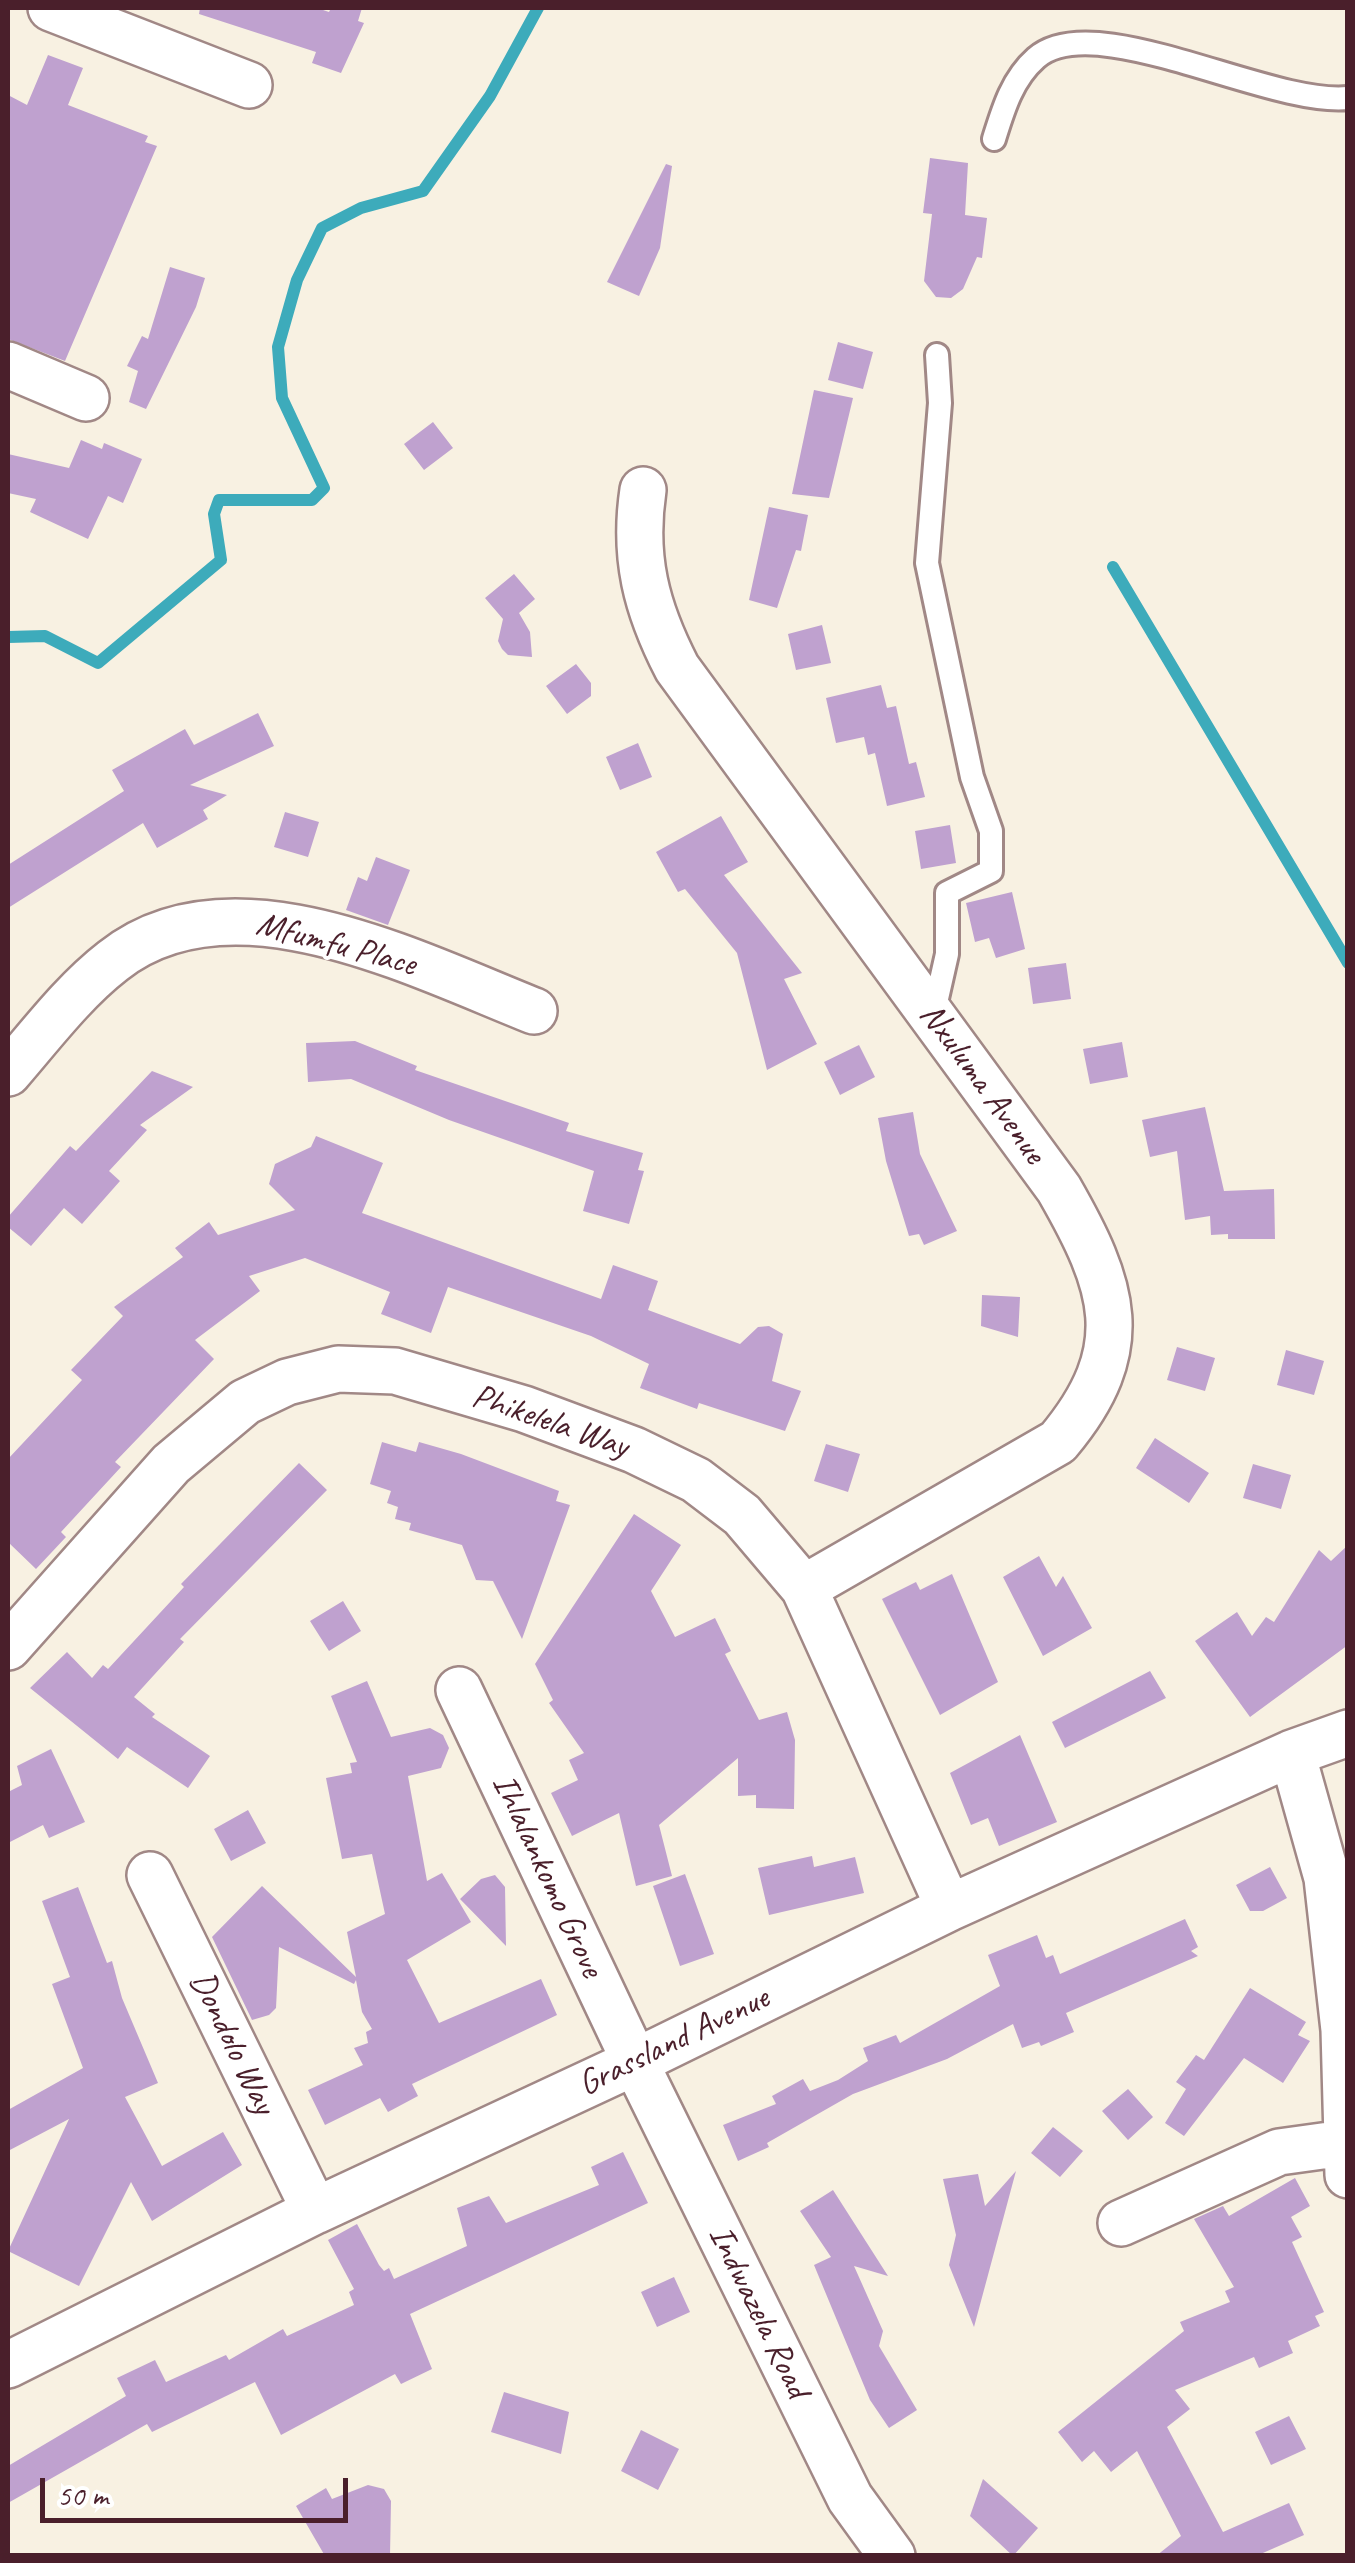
<!DOCTYPE html>
<html>
<head>
<meta charset="utf-8">
<style>
  body { margin:0 }
  #map { position:relative; width:1355px; height:2563px; overflow:hidden; background:#f8f1e2; font-family:Caveat,sans-serif }
  canvas { display:block }
  .frame { position:absolute; inset:0; border:10px solid #4a1f2b; pointer-events:none }
  .scale { position:absolute; left:40px; top:2478px; width:308px; height:45px; box-sizing:border-box; border:5px solid #4a1f2b; border-top:0; padding-left:12px; font-size:30px; line-height:35px; white-space:nowrap; color:#4a1f2b; -webkit-text-stroke:8px #fff; paint-order:stroke }
</style>
</head>
<body>
<div id="map">
<canvas width="1355" height="2563"></canvas>
<div class="frame"></div>
<div class="scale">50 m</div>
</div>
<script>
const c = document.querySelector('canvas').getContext('2d');
c.lineJoin = 'round';
function stroke(path, color, width, dash) { c.strokeStyle = color; c.lineWidth = width; c.lineCap = dash ? 'butt' : 'round'; c.setLineDash(dash || []); c.stroke(path); }
function fill(path, color) { c.fillStyle = color; c.fill(path, 'evenodd'); }
function drawText(font, color, halo, rows, align = 'center') {
  c.font = font + ' Caveat,sans-serif'; c.lineWidth = 8; c.setLineDash([]); c.textBaseline = 'middle'; c.strokeStyle = halo; c.fillStyle = color; for (const [text, x, y, turn = 0] of rows) {
    c.save(); c.translate(x, y); c.rotate((+turn || 0) * Math.PI / 180); c.textAlign = isNaN(turn) ? turn : align; if (halo) c.strokeText(text, 0, 0); c.fillText(text, 0, 0); c.restore();
  }
}
stroke(new Path2D(`
  M 1113,567 L 1348,963
  M 8,637 L 45,636 L 98,663 L 221,560 L 214,514 L 219,500 L 312,500 L 324,488 L 282,398 L 278,347 L 297,280 L 322,228 L 361,208 L 423,191 L 490,96 L 538,8`), '#3dabbb', 12);
fill(new Path2D(`
  M 200,8 L 317,8 L 329,12 L 331,8 L 362,8 L 358,21 L 364,23 L 341,73 L 312,63 L 316,52 L 199,14 Z
  M 48,55 L 83,68 L 68,105 L 148,136 L 145,142 L 157,146 L 65,361 L 8,339 L 8,95 L 27,105 Z
  M 930,158 L 968,163 L 965,215 L 987,218 L 982,258 L 977,257 L 963,289 L 951,298 L 936,297 L 924,281 L 932,214 L 923,213 Z
  M 666,164 L 672,166 L 660,248 L 639,296 L 607,282 Z
  M 170,267 L 205,278 L 196,307 L 146,409 L 129,402 L 138,371 L 127,366 L 142,336 L 148,339 Z
  M 838,342 L 873,352 L 863,389 L 828,380 Z
  M 814,390 L 853,398 L 829,498 L 792,494 Z
  M 433,422 L 453,448 L 424,470 L 404,444 Z
  M 81,440 L 102,449 L 104,443 L 142,459 L 123,503 L 108,496 L 88,539 L 30,512 L 36,499 L 8,493 L 8,454 L 69,468 Z
  M 769,507 L 808,515 L 801,551 L 796,550 L 777,608 L 749,600 Z
  M 514,574 L 535,599 L 519,613 L 530,632 L 532,657 L 508,655 L 502,649 L 498,641 L 503,619 L 485,598 Z
  M 822,625 L 831,663 L 796,670 L 788,634 Z
  M 576,664 L 591,683 L 591,696 L 567,714 L 546,686 Z
  M 881,685 L 887,708 L 896,706 L 909,764 L 916,762 L 925,797 L 887,806 L 875,753 L 868,755 L 864,737 L 836,743 L 826,698 Z
  M 258,713 L 274,746 L 190,785 L 227,795 L 203,810 L 208,819 L 157,848 L 143,823 L 8,908 L 8,865 L 124,791 L 112,770 L 185,729 L 194,745 Z
  M 638,743 L 652,777 L 620,790 L 606,757 Z
  M 285,812 L 319,822 L 308,857 L 274,847 Z
  M 721,816 L 748,862 L 724,875 L 802,973 L 784,979 L 817,1044 L 767,1070 L 737,953 L 685,889 L 678,892 L 656,852 Z
  M 950,825 L 956,863 L 921,869 L 915,831 Z
  M 376,857 L 410,870 L 388,925 L 346,910 L 358,877 L 367,881 Z
  M 1012,892 L 1025,949 L 996,958 L 989,938 L 975,942 L 966,903 Z
  M 1066,963 L 1071,999 L 1033,1004 L 1028,968 Z
  M 355,1041 L 417,1066 L 415,1070 L 569,1123 L 566,1131 L 643,1153 L 638,1170 L 644,1171 L 629,1224 L 583,1211 L 594,1171 L 449,1120 L 351,1079 L 308,1082 L 306,1043 Z
  M 1122,1042 L 1128,1077 L 1090,1084 L 1083,1049 Z
  M 859,1045 L 875,1077 L 840,1095 L 824,1062 Z
  M 152,1071 L 193,1087 L 140,1125 L 147,1130 L 109,1171 L 120,1181 L 82,1224 L 64,1208 L 31,1246 L 8,1227 L 8,1217 L 70,1146 L 76,1151 Z
  M 1205,1107 L 1224,1191 L 1274,1189 L 1275,1239 L 1228,1239 L 1228,1234 L 1211,1235 L 1210,1216 L 1185,1220 L 1177,1151 L 1150,1157 L 1142,1120 Z
  M 913,1112 L 920,1154 L 957,1231 L 924,1245 L 919,1234 L 909,1236 L 886,1161 L 878,1118 Z
  M 316,1136 L 383,1163 L 362,1213 L 601,1299 L 613,1265 L 658,1281 L 648,1310 L 740,1344 L 758,1327 L 769,1326 L 783,1334 L 772,1381 L 801,1391 L 785,1431 L 699,1403 L 697,1409 L 640,1388 L 649,1364 L 591,1336 L 448,1287 L 431,1333 L 381,1314 L 390,1292 L 305,1258 L 249,1276 L 260,1291 L 195,1340 L 214,1359 L 115,1462 L 121,1467 L 61,1532 L 66,1537 L 36,1569 L 8,1542 L 8,1459 L 82,1380 L 71,1370 L 123,1316 L 114,1307 L 183,1257 L 175,1248 L 209,1222 L 218,1235 L 295,1210 L 269,1184 L 275,1164 L 311,1147 Z
  M 982,1295 L 1020,1297 L 1018,1337 L 981,1326 Z
  M 1177,1347 L 1215,1358 L 1205,1391 L 1167,1380 Z
  M 1286,1350 L 1324,1361 L 1314,1395 L 1277,1385 Z
  M 1155,1438 L 1209,1473 L 1189,1503 L 1136,1468 Z
  M 382,1442 L 416,1452 L 419,1442 L 461,1454 L 559,1491 L 556,1501 L 570,1505 L 522,1639 L 493,1581 L 476,1580 L 462,1545 L 409,1530 L 411,1523 L 395,1519 L 398,1507 L 387,1503 L 391,1491 L 370,1484 Z
  M 826,1444 L 860,1454 L 848,1492 L 814,1481 Z
  M 299,1463 L 327,1490 L 180,1639 L 184,1642 L 134,1697 L 155,1714 L 152,1717 L 210,1756 L 188,1788 L 127,1747 L 118,1759 L 30,1688 L 67,1652 L 92,1678 L 103,1665 L 108,1669 L 184,1587 L 181,1584 Z
  M 1253,1464 L 1291,1475 L 1281,1509 L 1243,1498 Z
  M 634,1514 L 681,1545 L 651,1591 L 675,1637 L 715,1618 L 731,1651 L 725,1654 L 759,1720 L 787,1712 L 795,1740 L 794,1809 L 756,1808 L 756,1795 L 738,1796 L 738,1758 L 659,1825 L 672,1876 L 636,1886 L 619,1813 L 572,1836 L 551,1793 L 578,1780 L 569,1760 L 584,1753 L 549,1703 L 553,1700 L 535,1664 Z
  M 1348,1545 L 1348,1645 L 1250,1717 L 1195,1641 L 1237,1612 L 1252,1636 L 1266,1617 L 1274,1622 L 1319,1550 L 1331,1561 Z
  M 1039,1556 L 1056,1587 L 1063,1576 L 1092,1628 L 1043,1656 L 1003,1577 Z
  M 952,1574 L 998,1682 L 940,1715 L 882,1599 L 916,1582 L 920,1590 Z
  M 343,1601 L 361,1631 L 329,1651 L 310,1621 Z
  M 1150,1671 L 1166,1698 L 1065,1748 L 1052,1722 Z
  M 367,1681 L 391,1737 L 430,1728 L 443,1735 L 449,1748 L 441,1768 L 408,1776 L 427,1881 L 442,1873 L 471,1922 L 407,1960 L 439,2023 L 541,1979 L 557,2015 L 412,2084 L 418,2096 L 388,2112 L 380,2098 L 325,2125 L 308,2090 L 363,2065 L 354,2048 L 368,2043 L 366,2032 L 372,2029 L 362,2012 L 356,1980 L 354,1984 L 279,1947 L 276,2008 L 269,2015 L 252,2020 L 212,1937 L 262,1886 L 356,1977 L 347,1932 L 385,1914 L 372,1854 L 342,1859 L 326,1778 L 352,1773 L 350,1763 L 357,1762 L 331,1696 Z
  M 1020,1735 L 1057,1822 L 999,1846 L 988,1818 L 971,1825 L 950,1773 Z
  M 51,1749 L 85,1822 L 49,1838 L 43,1825 L 8,1843 L 8,1792 L 22,1785 L 17,1766 Z
  M 248,1810 L 266,1843 L 231,1861 L 214,1829 Z
  M 812,1856 L 814,1867 L 855,1857 L 864,1893 L 769,1915 L 758,1868 Z
  M 1270,1867 L 1287,1898 L 1263,1911 L 1250,1911 L 1236,1885 Z
  M 685,1874 L 714,1954 L 680,1966 L 653,1886 Z
  M 495,1875 L 505,1887 L 506,1946 L 460,1899 L 481,1879 Z
  M 78,1887 L 107,1963 L 112,1961 L 122,1998 L 158,2083 L 125,2097 L 162,2166 L 223,2132 L 242,2165 L 152,2221 L 131,2182 L 79,2286 L 8,2251 L 69,2119 L 8,2151 L 8,2110 L 83,2068 L 52,1984 L 70,1977 L 42,1901 Z
  M 1185,1919 L 1198,1947 L 1191,1951 L 1198,1956 L 1066,2013 L 1074,2032 L 1041,2046 L 1039,2042 L 1022,2048 L 1013,2024 L 947,2059 L 853,2094 L 767,2143 L 769,2147 L 738,2161 L 723,2125 L 776,2104 L 772,2096 L 803,2079 L 810,2091 L 838,2080 L 868,2061 L 863,2048 L 896,2035 L 900,2043 L 1000,1986 L 988,1955 L 1037,1935 L 1046,1958 L 1053,1955 L 1060,1974 Z
  M 1250,1988 L 1306,2022 L 1298,2035 L 1310,2041 L 1283,2083 L 1244,2058 L 1184,2136 L 1165,2123 L 1186,2089 L 1176,2082 L 1196,2055 L 1204,2060 Z
  M 1128,2089 L 1153,2117 L 1128,2140 L 1102,2111 Z
  M 1053,2127 L 1083,2151 L 1060,2177 L 1031,2153 Z
  M 623,2152 L 648,2203 L 410,2314 L 432,2369 L 401,2384 L 395,2374 L 281,2435 L 255,2382 L 152,2432 L 147,2424 L 8,2503 L 8,2466 L 126,2396 L 117,2378 L 155,2360 L 166,2382 L 226,2355 L 229,2360 L 283,2329 L 287,2336 L 354,2305 L 349,2292 L 354,2289 L 328,2240 L 357,2224 L 379,2265 L 384,2271 L 389,2268 L 394,2279 L 467,2246 L 457,2208 L 489,2196 L 506,2223 L 599,2185 L 591,2167 Z
  M 1016,2171 L 974,2327 L 949,2265 L 956,2235 L 943,2179 L 978,2174 L 985,2206 Z
  M 1295,2178 L 1310,2206 L 1291,2217 L 1302,2237 L 1292,2242 L 1324,2312 L 1315,2316 L 1320,2326 L 1288,2341 L 1293,2353 L 1259,2368 L 1254,2357 L 1175,2390 L 1190,2409 L 1167,2427 L 1223,2532 L 1289,2503 L 1304,2535 L 1256,2556 L 1156,2556 L 1181,2536 L 1137,2451 L 1111,2472 L 1094,2451 L 1082,2462 L 1058,2432 L 1184,2331 L 1180,2322 L 1230,2302 L 1225,2291 L 1234,2287 L 1194,2219 L 1223,2206 L 1229,2216 Z
  M 833,2190 L 888,2276 L 854,2266 L 883,2331 L 879,2346 L 917,2410 L 889,2428 L 870,2400 L 814,2265 L 831,2257 L 800,2211 Z
  M 674,2277 L 690,2312 L 657,2327 L 641,2292 Z
  M 504,2392 L 569,2412 L 561,2454 L 491,2432 Z
  M 1289,2416 L 1306,2449 L 1271,2465 L 1255,2432 Z
  M 641,2430 L 679,2449 L 658,2490 L 621,2471 Z
  M 983,2479 L 1038,2528 L 1013,2556 L 970,2516 Z
  M 368,2485 L 384,2489 L 391,2501 L 390,2556 L 325,2556 L 296,2506 L 326,2488 L 332,2499 Z`), '#bfa1cf');
const service = new Path2D(`
  M 994,139 C 1003,110 1012,79 1036,58 C 1094,7 1268,106 1348,98
  M 933,1016 L 947,954 L 947,893 L 991,871 L 991,831 L 972,777 L 927,563 L 940,403 L 937,355`);
const minor = new Path2D(`
  M 51,8 L 249,85
  M 8,365 L 86,398
  M 643,490 C 633,557 646,608 677,668 L 1059,1189 C 1114,1285 1137,1348 1058,1442 L 804,1588
  M 8,1073 C 41,1035 73,992 113,961 C 230,868 415,964 534,1011
  M 8,1647 L 171,1464 L 245,1402 L 287,1382 L 338,1369 L 395,1371 L 524,1409 L 634,1450 L 696,1480 L 742,1515 L 804,1588 L 949,1908
  M 459,1690 L 635,2062 L 850,2498 L 892,2556
  M 1292,1753 L 1327,1878 L 1344,2030 L 1348,2175
  M 150,1875 L 315,2211
  M 1121,2223 L 1279,2152 L 1344,2143
  M 8,2365 L 315,2211 L 635,2062 L 949,1908 L 1292,1753 L 1348,1733`);
stroke(service, '#a18886', 28);
stroke(minor, '#a18886', 50);
stroke(service, '#fff', 22);
stroke(minor, '#fff', 45);
drawText('35px', '#4a1f2b', '#fff', [
  ["Mfumfu Place",336,945,15],
  ["Nxuluma Avenue",982,1084,54],
  ["Phikelela Way",550,1422,19],
  ["Ihlalankomo Grove",547,1876,65],
  ["Grassland Avenue",674,2042,-26],
  ["Dondolo Way",232,2043,64],
  ["Indwazela Road",758,2312,64]
]);
</script>
</body>
</html>
